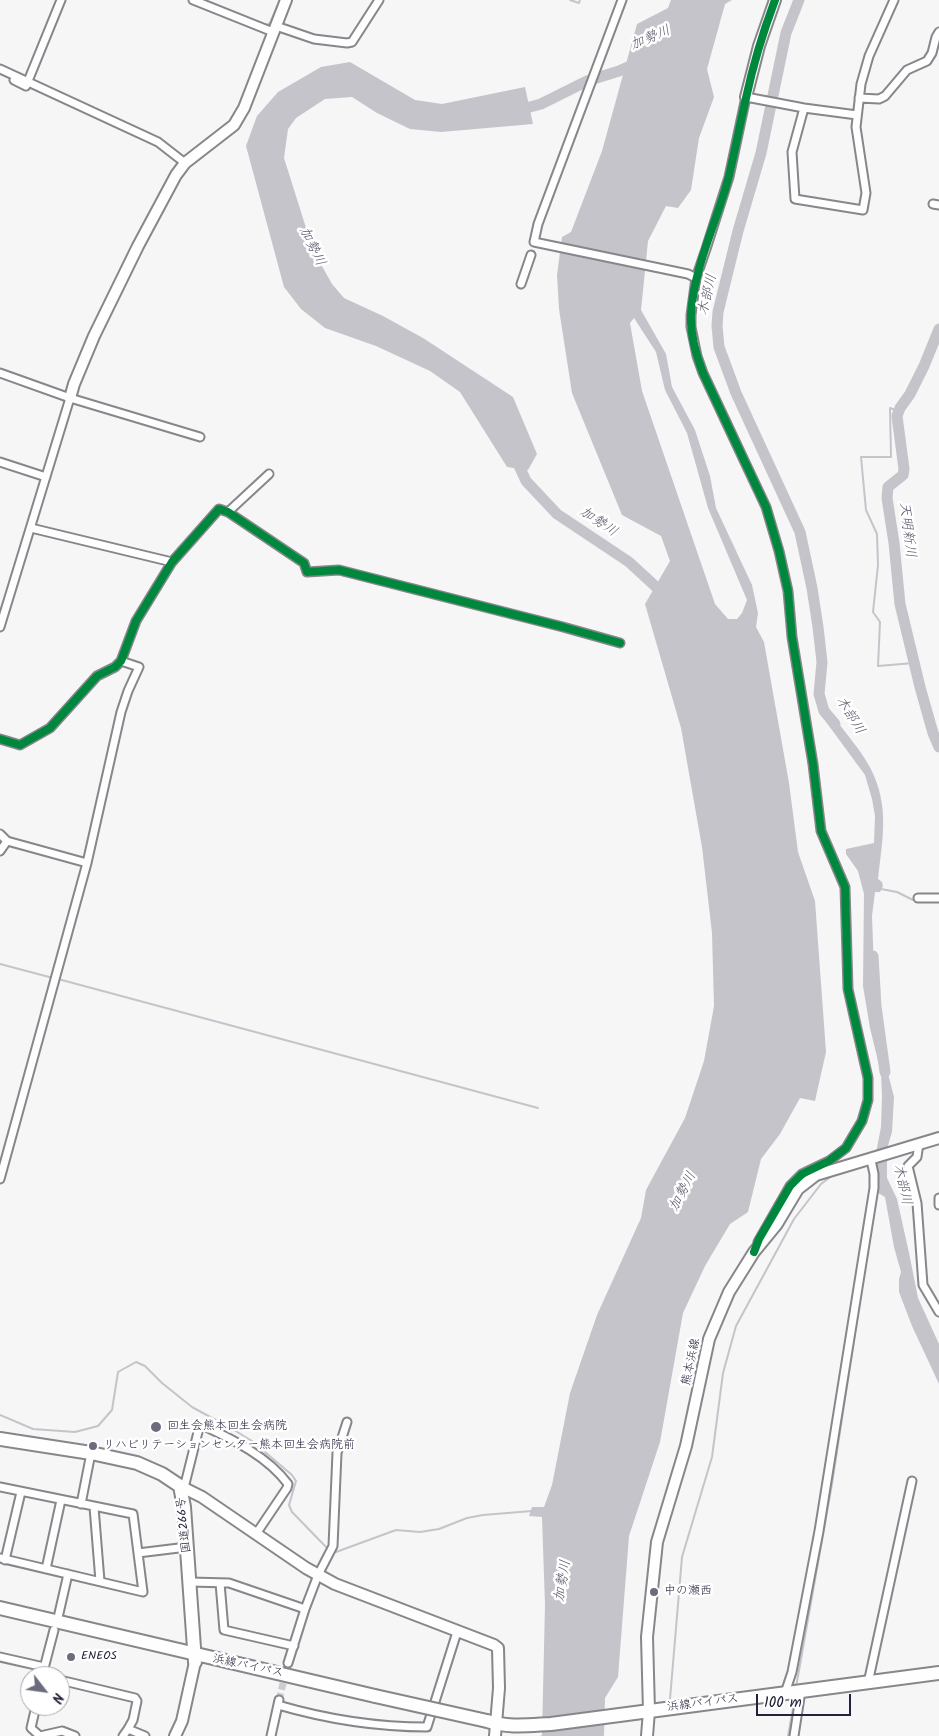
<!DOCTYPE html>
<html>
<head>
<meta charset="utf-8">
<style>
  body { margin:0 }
  #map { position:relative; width:939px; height:1736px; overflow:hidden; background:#f6f6f7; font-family:Kalam,sans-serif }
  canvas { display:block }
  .north { position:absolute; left:20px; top:1666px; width:50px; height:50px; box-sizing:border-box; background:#fff; border:1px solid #a7a7b1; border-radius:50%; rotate:120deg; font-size:14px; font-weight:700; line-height:20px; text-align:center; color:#22223b }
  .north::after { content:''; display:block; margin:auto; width:18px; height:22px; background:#6c6c7d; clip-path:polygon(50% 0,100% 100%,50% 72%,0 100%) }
  .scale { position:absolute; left:756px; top:1694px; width:95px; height:22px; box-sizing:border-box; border:2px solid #22223b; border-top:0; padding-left:6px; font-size:15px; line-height:18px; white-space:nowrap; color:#22223b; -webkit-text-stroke:4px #fff; paint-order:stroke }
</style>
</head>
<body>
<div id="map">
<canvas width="939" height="1736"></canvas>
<div class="north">N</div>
<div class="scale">100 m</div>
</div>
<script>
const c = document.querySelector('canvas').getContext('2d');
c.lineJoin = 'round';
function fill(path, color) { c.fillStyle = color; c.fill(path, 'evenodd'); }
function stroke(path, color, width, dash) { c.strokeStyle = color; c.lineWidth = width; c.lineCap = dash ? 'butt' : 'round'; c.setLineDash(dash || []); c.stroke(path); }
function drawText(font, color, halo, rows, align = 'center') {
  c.font = font + ' Kalam,"Klee One",sans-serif'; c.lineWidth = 5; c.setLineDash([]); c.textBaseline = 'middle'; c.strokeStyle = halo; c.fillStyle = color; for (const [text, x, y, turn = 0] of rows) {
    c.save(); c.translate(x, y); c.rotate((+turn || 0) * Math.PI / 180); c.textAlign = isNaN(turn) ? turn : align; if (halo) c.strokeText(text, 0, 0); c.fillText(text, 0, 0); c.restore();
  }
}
fill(new Path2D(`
  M 671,0 L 732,0 L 725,4 L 707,69 L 714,97 L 699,138 L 691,190 L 678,208 L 666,206 L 648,241 L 641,310 L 666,354 L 672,387 L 695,430 L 710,476 L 716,508 L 752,585 L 758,613 L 756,627 L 764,642 L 789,783 L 798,852 L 815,901 L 826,1052 L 815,1101 L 800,1098 L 780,1134 L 761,1159 L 748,1212 L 730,1224 L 705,1266 L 683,1313 L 660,1442 L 629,1536 L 618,1677 L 605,1698 L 604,1736 L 540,1736 L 542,1735 L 545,1605 L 542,1517 L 529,1516 L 532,1507 L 544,1507 L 552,1485 L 570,1393 L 597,1315 L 641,1218 L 646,1190 L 685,1118 L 704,1061 L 714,1006 L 712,933 L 702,847 L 681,728 L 645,604 L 670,561 L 661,536 L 622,515 L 572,393 L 559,309 L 557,275 L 562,237 L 571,232 L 602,151 L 637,24 L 668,8 ZM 634,318 L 656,352 L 665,390 L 687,433 L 708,508 L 747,600 L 742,613 L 737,619 L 728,619 L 715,604 L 642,391 L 630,323 Z
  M 350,62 L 415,100 L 442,104 L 525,87 L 533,124 L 441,132 L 410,129 L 377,113 L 352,97 L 325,99 L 296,118 L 288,129 L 284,158 L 313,250 L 332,284 L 344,298 L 383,316 L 423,338 L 513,397 L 537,454 L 528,470 L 507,467 L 460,392 L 430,371 L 376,346 L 325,328 L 301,309 L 284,287 L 246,146 L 257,116 L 278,92 L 321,67 Z
  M 831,713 C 842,729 855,743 865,759 C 891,800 883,835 878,879 L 882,882 L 883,886 L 880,892 L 875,892 L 872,916 L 876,1027 L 894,1097 L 892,1132 L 887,1149 L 887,1178 L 897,1199 L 909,1253 L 918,1298 L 939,1344 L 939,1384 L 912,1326 L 899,1292 L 899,1279 L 901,1272 L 894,1247 L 885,1197 L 880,1194 L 876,1193 L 874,1163 L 881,1127 L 882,1096 L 881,1073 L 870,1028 L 863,986 L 864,894 L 858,871 L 846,854 L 846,849 L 874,843 L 875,816 L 872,799 L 865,775 L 821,715 Z`), '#c4c4ca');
stroke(new Path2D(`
  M 203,0 L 266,25 L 270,23 L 280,0
  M 570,0 L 579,3 L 580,0
  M 901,412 L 890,408 L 891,457 L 861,457 L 866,510 L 877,534 L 878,565 L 873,612 L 880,622 L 878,666 L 914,663
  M 881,889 L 897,892 L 913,900 L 917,900
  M 0,964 L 53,978
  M 58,979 L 538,1108
  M 0,1415 L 33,1429 L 75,1432 L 98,1426 L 112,1410 L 118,1372 L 136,1362 L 145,1366 L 162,1383 L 192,1407 L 234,1430 L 252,1441 L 292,1475 L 296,1481 L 289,1505 L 292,1512 L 328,1549
  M 332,1552 L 336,1552 L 396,1530 L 420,1532 L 439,1529 L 467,1518 L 483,1515 L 532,1511
  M 796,1687 L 832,1484 L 870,1235
  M 670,1699 L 682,1557 L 712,1457 L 723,1373 L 736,1326 L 794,1219 L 821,1184 L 833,1175
  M 788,1736 L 795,1697`), '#c4c4ca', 2);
stroke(new Path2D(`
  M 799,0 L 786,33 L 761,153 L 738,231 L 718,312 L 717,326 L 719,347 L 736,393 L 800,532 L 812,588 L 818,627 L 822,662 L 819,694 L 824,711 L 835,724
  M 515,111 L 541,104 L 587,81 L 619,71 L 637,63
  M 939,329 L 924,366 L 910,394 L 900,408 L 897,416 L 904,469 L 903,475 L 888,487 L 887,498 L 894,543 L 900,604 L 920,687 L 933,733 L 939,747
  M 515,457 L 526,481 L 557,514 L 629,562 L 667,597
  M 873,956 L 876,1006 L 885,1072`), '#c4c4ca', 11);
stroke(new Path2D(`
  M 279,1700 L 288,1663`), '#ccccd1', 7, [7, 3.5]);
const street = new Path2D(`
  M 193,0 L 273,32
  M 622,0 L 538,224 L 534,242 L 688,274 L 696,278
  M 276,26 L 314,39 L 347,43 L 352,42 L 379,0
  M 0,69 L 158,142 L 185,163
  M 14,80 L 26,86 L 61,0
  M 859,98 L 879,99 L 885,96 L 907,70 L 927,61 L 932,53 L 936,37 L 939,32
  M 804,108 L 792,152 L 795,199 L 863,210 L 866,193 L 856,127 L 861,84 L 869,56 L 894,0
  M 933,204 L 939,205
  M 521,284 L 531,255
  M 0,373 L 70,398 L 200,437
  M 0,462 L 46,477
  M 228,512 L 269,474
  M 31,528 L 172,562
  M 0,627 L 70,398
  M 0,739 L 20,745 L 50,728 L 97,676 L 115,667 L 121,661 L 136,621 L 172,562 L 219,509 L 228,512 L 304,563 L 307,572 L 339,570 L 563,627 L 620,643
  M 0,834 L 7,841 L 87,863
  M 0,851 L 7,841
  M 918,898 L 939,898
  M 919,1143 L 917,1157 L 908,1166 L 917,1203 L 923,1285 L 939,1312
  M 0,1179 L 87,863 L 121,712 L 128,691 L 139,667 L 121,661
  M 939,1198 L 939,1205
  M 758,1242 L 790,1186 L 802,1174 L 829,1161 L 846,1148 L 862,1121 L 868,1100 L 868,1078 L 848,989 L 845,887 L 821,831 L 813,764 L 792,637 L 788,591 L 779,551 L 766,507 L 703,373 L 697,356 L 691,327 L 691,315 L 696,278 L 706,249 L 729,177 L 746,97 L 804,108 L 857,115
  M 0,1487 L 133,1514 L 143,1592 L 0,1558
  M 184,1488 L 199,1428 L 204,1426 C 234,1440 268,1457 288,1484 L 287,1488 L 256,1534
  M 81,1504 L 91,1453
  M 94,1507 L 100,1581
  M 138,1553 L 187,1547
  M 5,1560 L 21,1492
  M 46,1569 L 61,1500
  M 190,1582 L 229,1583 L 305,1609
  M 220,1583 L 224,1630 L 294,1646
  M 57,1622 L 68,1574
  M 0,1657 L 44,1667
  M 288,1663 L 305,1609 L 318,1575 L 333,1546 L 337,1453 L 347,1422
  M 42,1676 L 54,1630
  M 60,1680 L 135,1698 L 137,1701 L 133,1720 L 128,1729
  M 868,1683 L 912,1481
  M 785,1693 L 792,1672 L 819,1531 L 874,1188 L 874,1174 L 871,1160
  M 278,1705 C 326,1719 377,1727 427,1727 L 457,1632
  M 36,1706 L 31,1728 L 40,1736
  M 40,1736 L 62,1731 L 75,1736
  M 123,1736 L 128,1729 L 145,1736
  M 271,1736 L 279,1700
  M 794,1736 L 801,1691`);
const secondary = new Path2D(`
  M 746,97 L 759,46 L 775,0
  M 70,398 L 74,384 L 94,336 L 138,246 L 176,175 L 185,163 L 234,125 L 244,108 L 286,0
  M 180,1486 L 202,1497 L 306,1568 L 335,1584 L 494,1645 L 498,1648 L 499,1688 L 495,1736
  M 175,1736 L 182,1721 L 195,1662
  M 647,1736 L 649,1711 L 647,1637 L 657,1542 L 686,1446 L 709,1339 L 729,1292 L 754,1252 L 777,1224 L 798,1189 L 816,1175 L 939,1138`);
const highway = new Path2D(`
  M 0,1439 L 91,1453 L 137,1463 L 162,1474 L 180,1486 L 184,1507 L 195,1662
  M 0,1608 L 375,1696
  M 487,1721 C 508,1728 530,1725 551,1724 L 939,1673`);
stroke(street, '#86868b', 11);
stroke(secondary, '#86868b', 14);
stroke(highway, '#86868b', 16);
stroke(street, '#fefefe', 7);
stroke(secondary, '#fefefe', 10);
stroke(highway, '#fefefe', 12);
const highwayBridge = new Path2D(`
  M 375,1696 L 487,1721`);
stroke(highwayBridge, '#86868b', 16, []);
stroke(highwayBridge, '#fefefe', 12);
stroke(new Path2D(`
  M 0,739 L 20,745 L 50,728 L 97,676 L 115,667 L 121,661 L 136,621 L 172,562 L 219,509 L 228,512 L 304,563 L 307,572 L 339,570 L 563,627 L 620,643
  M 754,1252 L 759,1239 L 790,1186 L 802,1174 L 829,1161 L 846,1148 L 862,1121 L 868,1100 L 868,1078 L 848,989 L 845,887 L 821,831 L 813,764 L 792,637 L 788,591 L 779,551 L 766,507 L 703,373 C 696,355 690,334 691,314 C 694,266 717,222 729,176 C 735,150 740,124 746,98 C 753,65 763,32 775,0`), '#00873e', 8);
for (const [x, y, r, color] of [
  [156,1427,6,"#6c6c7d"],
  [93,1446,5,"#6c6c7d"],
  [654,1592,5,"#6c6c7d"],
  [71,1657,5,"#6c6c7d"]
]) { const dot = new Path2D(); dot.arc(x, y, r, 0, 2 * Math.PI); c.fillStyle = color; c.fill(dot); stroke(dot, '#fff', 2); }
drawText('12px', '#22223b', '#fff', [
  ["熊本浜線",692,1362,-78],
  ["国道266号",185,1525,-96],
  ["浜線バイパス",248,1667,12],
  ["浜線バイパス",703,1704,-7]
]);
drawText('12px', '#22223b', '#fff', [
  ["回生会熊本回生会病院",167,1427],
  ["リハビリテーションセンター熊本回生会病院前",103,1446],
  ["中の瀬西",664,1592],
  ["ENEOS",81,1657]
], 'left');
drawText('italic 14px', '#5a5a6d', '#fff', [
  ["加勢川",651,39,-23],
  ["加勢川",311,247,64],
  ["木部川",709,295,-77],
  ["加勢川",598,523,34],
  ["天明新川",906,530,83],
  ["木部川",849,716,58],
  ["木部川",901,1185,77],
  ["加勢川",684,1192,-62],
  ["加勢川",564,1581,-81]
]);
</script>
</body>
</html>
